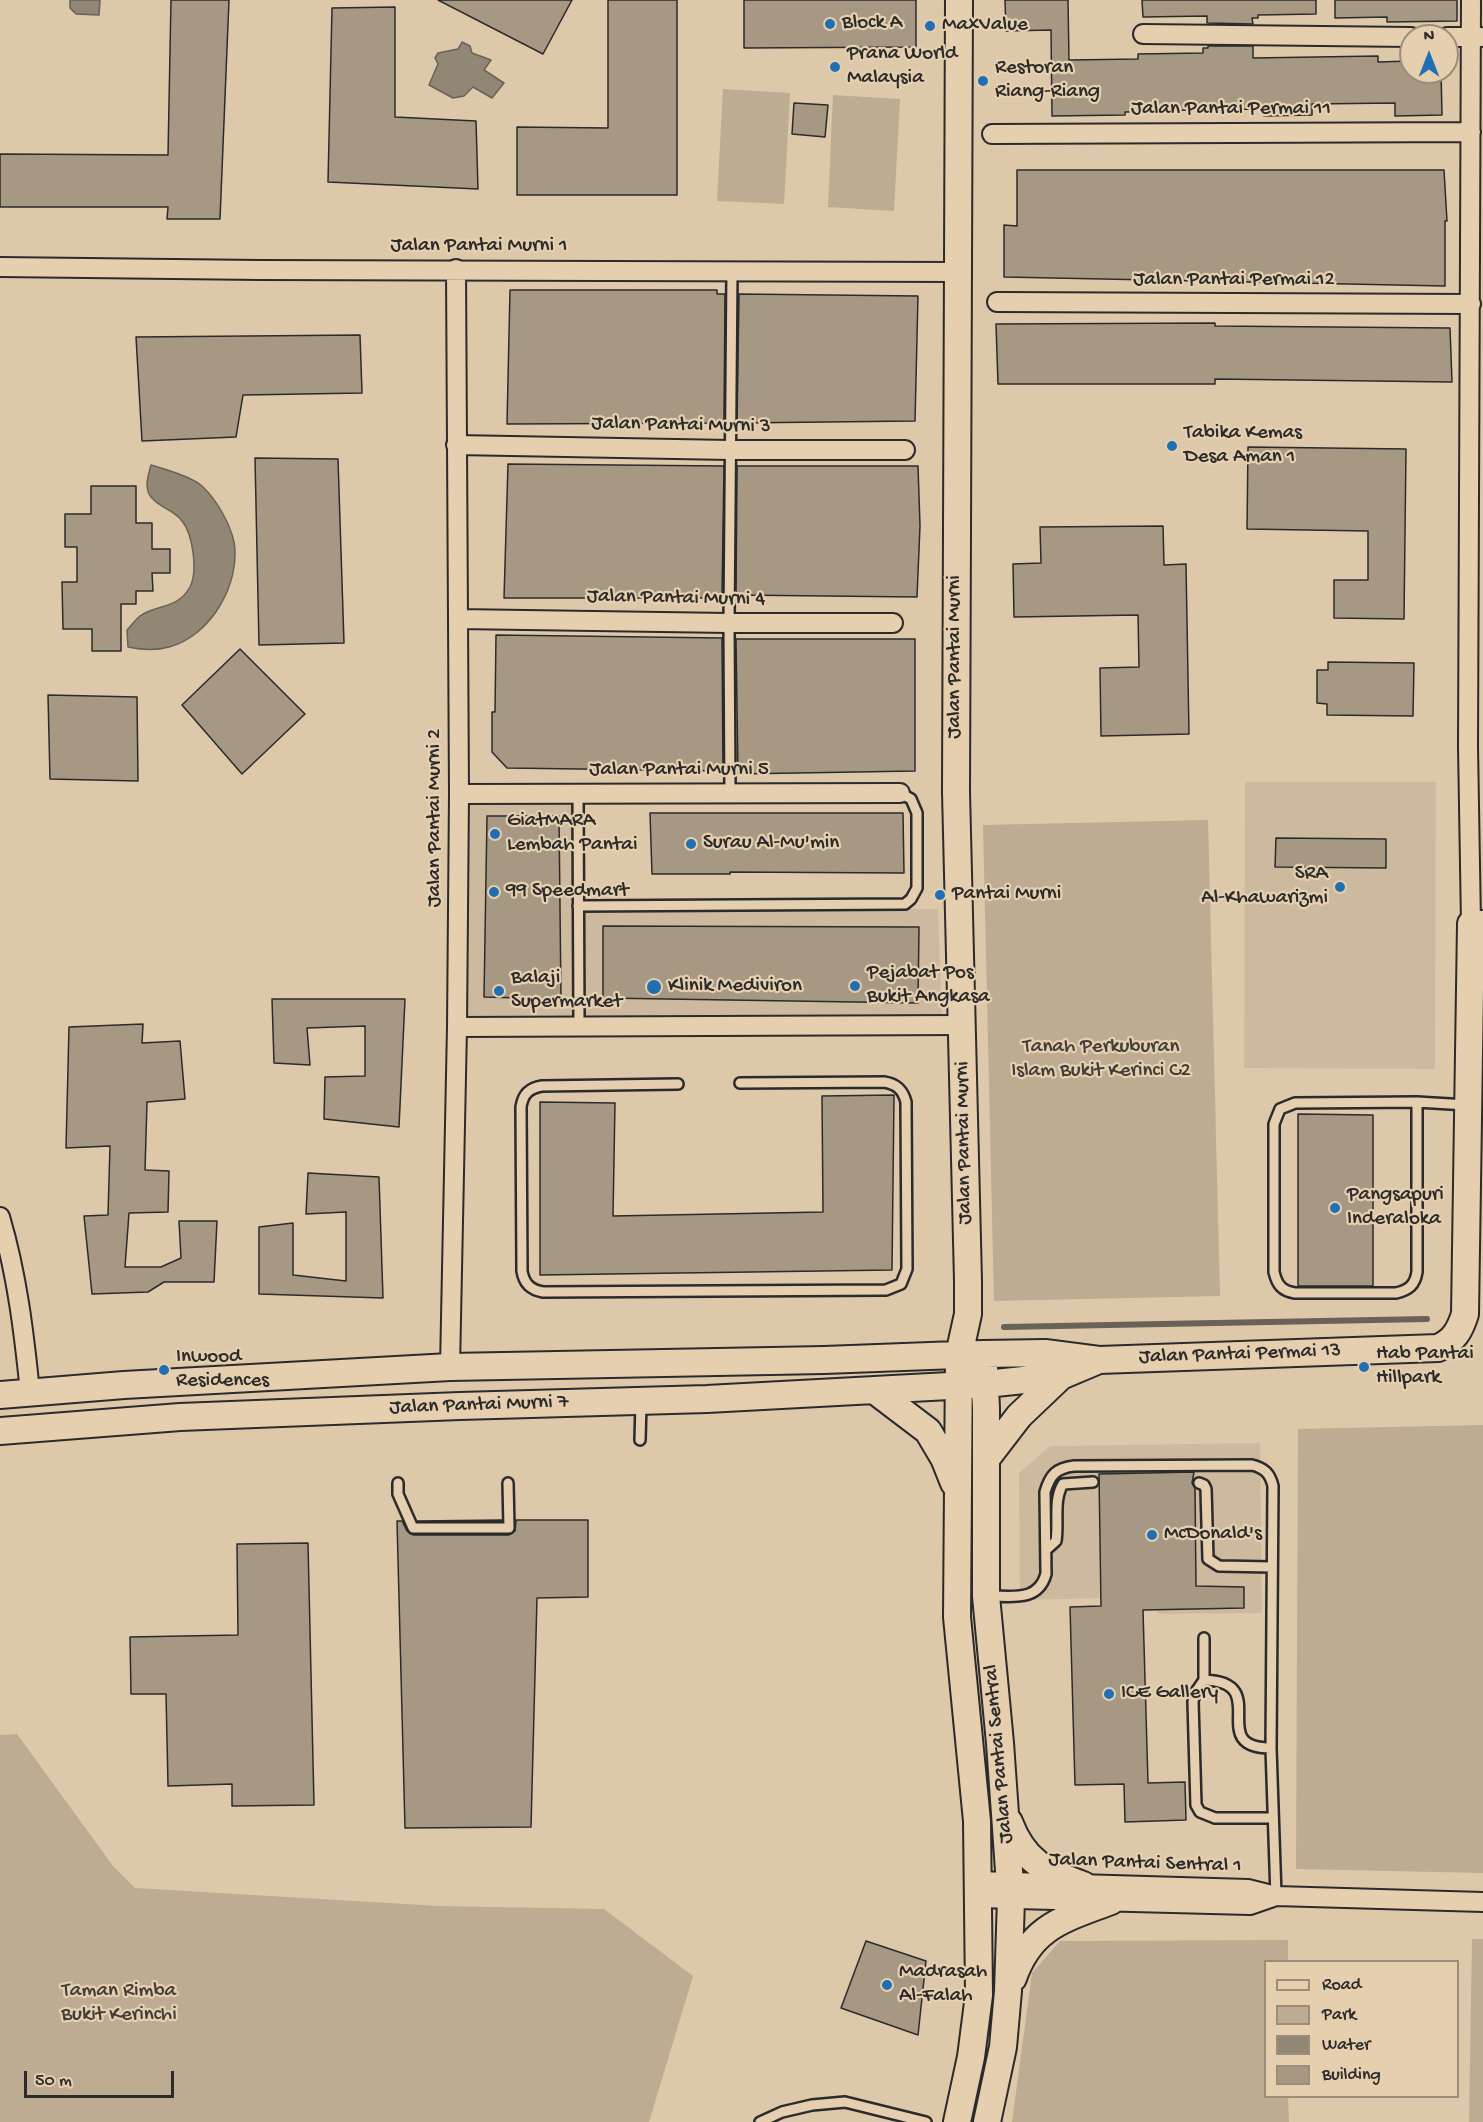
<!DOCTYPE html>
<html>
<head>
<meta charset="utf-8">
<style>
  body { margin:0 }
  #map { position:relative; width:1483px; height:2122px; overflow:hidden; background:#dec8aa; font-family:"Gochi Hand",sans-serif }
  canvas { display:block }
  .legend { position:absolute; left:1264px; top:1960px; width:195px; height:138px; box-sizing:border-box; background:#e5cfaf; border:2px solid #9b8d7a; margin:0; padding:8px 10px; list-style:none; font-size:18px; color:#2b2b2b }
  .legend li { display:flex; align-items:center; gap:12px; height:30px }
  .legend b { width:30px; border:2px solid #9b8d7a }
  .north { position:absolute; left:1399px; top:24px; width:60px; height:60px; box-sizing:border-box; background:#e5cfaf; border:2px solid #9b8d7a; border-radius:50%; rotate:0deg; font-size:16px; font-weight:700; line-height:24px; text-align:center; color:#2b2b2b }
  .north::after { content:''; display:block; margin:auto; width:21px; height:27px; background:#1f6fb2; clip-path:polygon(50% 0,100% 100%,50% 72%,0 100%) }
  .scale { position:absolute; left:24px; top:2071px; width:150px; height:27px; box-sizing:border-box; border:3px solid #2b2b2b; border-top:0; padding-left:8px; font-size:18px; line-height:21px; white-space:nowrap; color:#2b2b2b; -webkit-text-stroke:4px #e5cfaf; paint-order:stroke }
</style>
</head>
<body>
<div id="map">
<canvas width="1483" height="2122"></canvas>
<ul class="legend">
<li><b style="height:8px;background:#e5cfaf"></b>Road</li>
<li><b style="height:16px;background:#bdab92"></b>Park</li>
<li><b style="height:16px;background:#928674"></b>Water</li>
<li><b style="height:16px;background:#a69883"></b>Building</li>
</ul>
<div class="north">N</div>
<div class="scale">50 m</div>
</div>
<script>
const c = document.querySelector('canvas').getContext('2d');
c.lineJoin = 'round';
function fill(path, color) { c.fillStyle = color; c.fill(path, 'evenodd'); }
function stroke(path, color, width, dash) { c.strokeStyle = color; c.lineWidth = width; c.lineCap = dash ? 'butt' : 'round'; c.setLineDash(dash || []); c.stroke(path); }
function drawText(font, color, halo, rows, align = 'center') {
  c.font = font + ' "Gochi Hand",sans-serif'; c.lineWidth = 4.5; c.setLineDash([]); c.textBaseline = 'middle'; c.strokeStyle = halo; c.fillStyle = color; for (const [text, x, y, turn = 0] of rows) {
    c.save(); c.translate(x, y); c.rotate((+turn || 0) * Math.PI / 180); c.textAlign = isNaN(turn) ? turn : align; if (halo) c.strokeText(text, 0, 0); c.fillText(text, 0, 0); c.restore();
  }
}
fill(new Path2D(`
  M 1245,782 L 1436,782 L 1435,1069 L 1244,1068 Z
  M 467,801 L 573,801 L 573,910 L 938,909 L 942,1017 L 465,1018 Z
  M 1260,1443 L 1262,1613 L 1158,1614 L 1156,1597 L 1020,1600 L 1019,1473 L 1050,1446 Z`), '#cdba9e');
fill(new Path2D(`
  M 723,89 L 790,93 L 784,204 L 717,201 Z
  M 833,95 L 900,99 L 894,211 L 828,207 Z
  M 1208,820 L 1220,1296 L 994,1301 L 983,825 Z
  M 1483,1425 L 1483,1873 L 1296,1869 L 1298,1429 Z
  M 17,1734 L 113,1866 L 135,1888 L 439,1906 L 604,1909 L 693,1976 L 649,2122 L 0,2122 L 0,1735 Z
  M 1472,1939 L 1483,1939 L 1483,2122 L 1469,2122 Z
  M 1288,1940 L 1288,1961 L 1266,1962 L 1266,2096 L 1288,2097 L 1289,2122 L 1012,2122 L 1032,1973 L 1060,1941 Z`), '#bdab92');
const water = new Path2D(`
  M 70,0 L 100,0 L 99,15 L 76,14 L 70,8 Z
  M 462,42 L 470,46 L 472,53 L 491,60 L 484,70 L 504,83 L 492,98 L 473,87 L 464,96 L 453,98 L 429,85 L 438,64 L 435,58 L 438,53 L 458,49 Z
  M 151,465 C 165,469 191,476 202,486 C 216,499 230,523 234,542 C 241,583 211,636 169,647 C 155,651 142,650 128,647 L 127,630 C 131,626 135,620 140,616 C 157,604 177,610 190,587 C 198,572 193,534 182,521 C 175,511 161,508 153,499 C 143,490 148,476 151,465 Z`);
fill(water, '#928674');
stroke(water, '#696257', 1.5);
stroke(new Path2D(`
  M 1004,1327 L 1427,1319`), '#696257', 6);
const building = new Path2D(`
  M 171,0 L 229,0 L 220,219 L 167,219 L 168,207 L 0,207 L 0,154 L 168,155 Z
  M 438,0 L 572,0 L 543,54 Z
  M 608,0 L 677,0 L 677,195 L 517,195 L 517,127 L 608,128 Z
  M 744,0 L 916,0 L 916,47 L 744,48 Z
  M 1005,0 L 1068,0 L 1069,60 L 1138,59 L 1138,54 L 1203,53 L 1203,48 L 1208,48 L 1208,46 L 1253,46 L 1253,58 L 1378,56 L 1378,62 L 1411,61 L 1411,72 L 1441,72 L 1442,115 L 1395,116 L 1395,103 L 1312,104 L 1312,115 L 1264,116 L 1263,109 L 1191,110 L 1125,112 L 1125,115 L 1052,116 L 1051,30 L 1006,31 Z
  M 1142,0 L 1316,0 L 1316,14 L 1258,15 L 1258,18 L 1252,18 L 1253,24 L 1207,23 L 1207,16 L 1143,17 Z
  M 1335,0 L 1457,0 L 1457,21 L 1387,22 L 1387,17 L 1335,18 Z
  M 395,7 L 395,117 L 476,121 L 478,189 L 328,182 L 332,8 Z
  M 794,103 L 828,105 L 825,137 L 792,134 Z
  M 1017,170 L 1444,170 L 1447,221 L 1445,221 L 1445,286 L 1004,277 L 1004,225 L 1017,226 Z
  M 510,290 L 717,290 L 717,294 L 725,294 L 724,423 L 507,424 Z
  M 739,294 L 918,296 L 915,421 L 737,423 Z
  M 1215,323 L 1215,326 L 1450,328 L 1452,382 L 1215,379 L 1215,384 L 998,384 L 996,324 Z
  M 360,335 L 362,393 L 243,395 L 236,437 L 142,441 L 136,337 Z
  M 1248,447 L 1406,449 L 1404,619 L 1334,618 L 1334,580 L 1368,580 L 1368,531 L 1247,529 Z
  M 255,458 L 338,459 L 344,643 L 259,645 Z
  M 508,464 L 724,466 L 722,595 L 717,595 L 717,598 L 504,598 Z
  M 737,466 L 918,466 L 920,526 L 917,597 L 736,595 Z
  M 91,486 L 136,486 L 136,523 L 152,523 L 152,549 L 170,549 L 170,573 L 152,573 L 153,591 L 136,591 L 136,604 L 121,604 L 121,651 L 92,651 L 92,629 L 63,629 L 62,582 L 77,582 L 77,547 L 65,547 L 65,514 L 91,514 Z
  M 1163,526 L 1164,565 L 1186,564 L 1189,734 L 1101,736 L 1100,668 L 1139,667 L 1138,615 L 1014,617 L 1013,564 L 1041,563 L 1040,527 Z
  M 496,635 L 722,638 L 723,771 L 507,768 L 492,752 L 492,712 L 495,712 Z
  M 736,639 L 915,639 L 915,771 L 738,774 Z
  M 240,649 L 305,714 L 242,774 L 182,705 Z
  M 1328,662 L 1414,663 L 1413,716 L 1327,715 L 1327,704 L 1317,703 L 1317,670 L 1328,670 Z
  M 48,695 L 137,697 L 138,781 L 50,779 Z
  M 650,813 L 903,813 L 904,873 L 730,872 L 730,874 L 652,874 Z
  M 487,816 L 559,816 L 561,999 L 484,997 Z
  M 1276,838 L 1386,839 L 1386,868 L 1275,867 Z
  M 603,926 L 919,927 L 918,1003 L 603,998 Z
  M 272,999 L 405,999 L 399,1127 L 324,1119 L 325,1077 L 365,1076 L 365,1026 L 307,1028 L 310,1065 L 274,1063 Z
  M 143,1024 L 142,1043 L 180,1041 L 185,1099 L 147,1102 L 145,1170 L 169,1171 L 168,1212 L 129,1213 L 125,1267 L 161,1267 L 181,1258 L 179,1221 L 217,1221 L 214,1282 L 164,1282 L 148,1292 L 92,1294 L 84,1216 L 108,1215 L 110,1146 L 66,1148 L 69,1027 Z
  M 894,1095 L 892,1270 L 540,1275 L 540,1102 L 615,1103 L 613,1216 L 823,1212 L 822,1096 Z
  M 1298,1114 L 1373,1115 L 1373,1286 L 1298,1286 Z
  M 308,1173 L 379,1177 L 383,1298 L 259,1294 L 259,1227 L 293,1223 L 293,1275 L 346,1281 L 346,1212 L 306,1214 Z
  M 1194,1472 L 1192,1483 L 1195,1488 L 1196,1586 L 1244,1587 L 1244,1608 L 1143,1610 L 1148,1783 L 1185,1782 L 1186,1820 L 1125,1822 L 1124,1784 L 1075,1785 L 1070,1607 L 1101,1606 L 1099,1474 Z
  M 502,1520 L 502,1521 L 417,1521 Z
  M 516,1520 L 588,1520 L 588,1597 L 537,1598 L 531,1827 L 405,1828 L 397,1521 L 402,1521 L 407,1531 L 413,1535 L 509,1535 L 515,1531 Z
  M 308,1543 L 314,1805 L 232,1806 L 232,1784 L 168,1786 L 166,1694 L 131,1694 L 130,1637 L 238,1635 L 237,1544 Z
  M 866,1941 L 926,1961 L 918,2035 L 841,2008 Z`);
fill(building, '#a69883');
stroke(building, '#2b2b2b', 1.5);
const lane = new Path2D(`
  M 730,793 L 729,623 L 732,271
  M 578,794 L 579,1026
  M 578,906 L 905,904 L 911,899 L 917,888 L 917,813 L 911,799 L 900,793
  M 678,1084 L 542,1086 C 529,1088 523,1094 521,1107 L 522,1271 C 524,1284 531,1290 543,1292 L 886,1290 L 901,1284 L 907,1269 L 906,1102 C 903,1090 897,1084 884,1082 L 740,1083
  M 1417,1102 L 1417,1272 C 1415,1285 1409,1290 1396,1293 L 1295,1293 C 1282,1291 1277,1285 1274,1272 L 1274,1124 L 1280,1109 L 1295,1103 L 1417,1102 L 1467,1105
  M 640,1440 L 641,1403
  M 398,1483 L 398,1494 L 413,1528 L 509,1528 L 508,1483
  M 1199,1483 L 1204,1485 L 1206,1489 L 1208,1559 L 1219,1566 L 1272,1567
  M 1046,1550 L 1056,1541 C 1059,1522 1053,1500 1063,1484 L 1093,1482
  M 989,1596 C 1013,1596 1038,1602 1046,1574 L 1045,1492 C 1050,1475 1056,1468 1074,1466 L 1252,1465 C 1264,1468 1270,1473 1273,1486 L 1271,1748 L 1276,1896
  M 1204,1638 L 1204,1680 L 1195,1693 L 1193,1702 L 1196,1805 L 1200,1812 L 1215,1818 L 1273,1818
  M 1204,1680 C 1274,1682 1204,1748 1271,1748
  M 760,2122 L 782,2112 L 812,2105 L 845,2102 L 926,2122`);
const street = new Path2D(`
  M 1143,34 L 1411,37
  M 1447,37 L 1481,37
  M 992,134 L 1471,132
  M 0,267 L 260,270 L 958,272
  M 997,302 L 1471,304
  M 456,445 L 730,450 L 905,450
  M 458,619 L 729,623 L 893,623
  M 459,794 L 900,793
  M 1471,924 L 1468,746 L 1471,0
  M 457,1027 L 963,1025
  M 0,1217 C 17,1274 24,1333 30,1392
  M 450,1367 L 457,1027 L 459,794 L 456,269
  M 976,1881 L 1248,1889 L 1276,1896 L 1483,1902
  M 977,1898 L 1250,1905 L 1276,1896`);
const secondary = new Path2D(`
  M 984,1368 L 986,1408 L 986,1596 L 1000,1743 L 1011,1899 L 1008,1991 L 1003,2047 L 987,2122
  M 874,1390 L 928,1431 L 944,1458 L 954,1483
  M 0,1395 L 124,1385 L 450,1367 L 824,1360 L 983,1354 L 1045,1353 L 1099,1360 L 1438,1348 C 1454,1341 1460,1330 1465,1314 L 1471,924 L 1483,924
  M 0,1431 L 180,1417 L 460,1406 L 707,1399 L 986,1384 L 1061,1376 L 1099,1360
  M 986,1459 L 1019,1416 L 1061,1376
  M 1009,1822 C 1024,1862 1045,1871 1083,1885
  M 1013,1978 C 1031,1926 1064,1919 1111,1901
  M 957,2122 L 971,2057 L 979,1995 L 977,1821 L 957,1617 L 959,1355 L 968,1314 L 968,1281 L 956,792 L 959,0`);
stroke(lane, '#2b2b2b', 14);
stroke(street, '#2b2b2b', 22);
stroke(secondary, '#2b2b2b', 30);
stroke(lane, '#e5cfaf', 9);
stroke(street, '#e5cfaf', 18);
stroke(secondary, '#e5cfaf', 26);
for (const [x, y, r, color] of [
  [830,24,6,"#1f6fb2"],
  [930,26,6,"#1f6fb2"],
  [835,67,6,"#1f6fb2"],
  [983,81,6,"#1f6fb2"],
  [1172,446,6,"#1f6fb2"],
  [495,834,6,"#1f6fb2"],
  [691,844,6,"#1f6fb2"],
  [1340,887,6,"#1f6fb2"],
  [494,892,6,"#1f6fb2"],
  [940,895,6,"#1f6fb2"],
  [855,986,6,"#1f6fb2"],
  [654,987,8,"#1f6fb2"],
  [499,991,6,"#1f6fb2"],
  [1335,1208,6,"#1f6fb2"],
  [1364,1367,6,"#1f6fb2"],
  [164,1370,6,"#1f6fb2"],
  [1152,1535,6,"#1f6fb2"],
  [1109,1694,6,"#1f6fb2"],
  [887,1985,6,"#1f6fb2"]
]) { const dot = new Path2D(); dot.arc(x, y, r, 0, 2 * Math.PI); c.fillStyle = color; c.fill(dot); stroke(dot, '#e5cfaf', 2); }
drawText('21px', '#2b2b2b', '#e5cfaf', [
  ["Block A",842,24],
  ["MaxValue",942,26],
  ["Prana World",847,55],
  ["Malaysia",847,79],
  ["Restoran",995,69],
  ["Riang-Riang",995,93],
  ["Tabika Kemas",1184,434],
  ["Desa Aman 1",1184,458],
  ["GiatMARA",507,822],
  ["Lembah Pantai",507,846],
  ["Surau Al-Mu'min",703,844],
  ["SRA",1328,875,"right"],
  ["Al-Khawarizmi",1328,899,"right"],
  ["99 Speedmart",506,892],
  ["Pantai Murni",952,895],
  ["Pejabat Pos",867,974],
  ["Bukit Angkasa",867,998],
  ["Balaji",511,979],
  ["Supermarket",511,1003],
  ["Klinik Mediviron",668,987],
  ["Pangsapuri",1347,1196],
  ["Inderaloka",1347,1220],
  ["Hab Pantai",1376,1355],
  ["Hillpark",1376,1379],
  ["Inwood",176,1358],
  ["Residences",176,1382],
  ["McDonald's",1164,1535],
  ["ICE Gallery",1121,1694],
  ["Madrasah",899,1973],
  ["Al-Falah",899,1997]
], 'left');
drawText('21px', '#2b2b2b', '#e5cfaf', [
  ["Jalan Pantai Permai 11",1231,110],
  ["Jalan Pantai Murni 1",479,247],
  ["Jalan Pantai Permai 12",1234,281],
  ["Jalan Pantai Murni 3",681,426,1],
  ["Jalan Pantai Murni 4",676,599,1],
  ["Jalan Pantai Murni",956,657,-90],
  ["Jalan Pantai Murni 5",679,771],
  ["Jalan Pantai Murni 2",436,818,-90],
  ["Jalan Pantai Murni",965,1143,-91],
  ["Jalan Pantai Permai 13",1240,1355,-2],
  ["Jalan Pantai Murni 7",479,1406,-2],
  ["Jalan Pantai Sentral",1000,1754,-95],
  ["Jalan Pantai Sentral 1",1145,1864,2]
]);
drawText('21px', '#413e3a', '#e5cfaf', [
  ["Tanah Perkuburan",1101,1048],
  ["Islam Bukit Kerinci C2",1101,1072],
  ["Taman Rimba",119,1992],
  ["Bukit Kerinchi",119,2016]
]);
</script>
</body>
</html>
